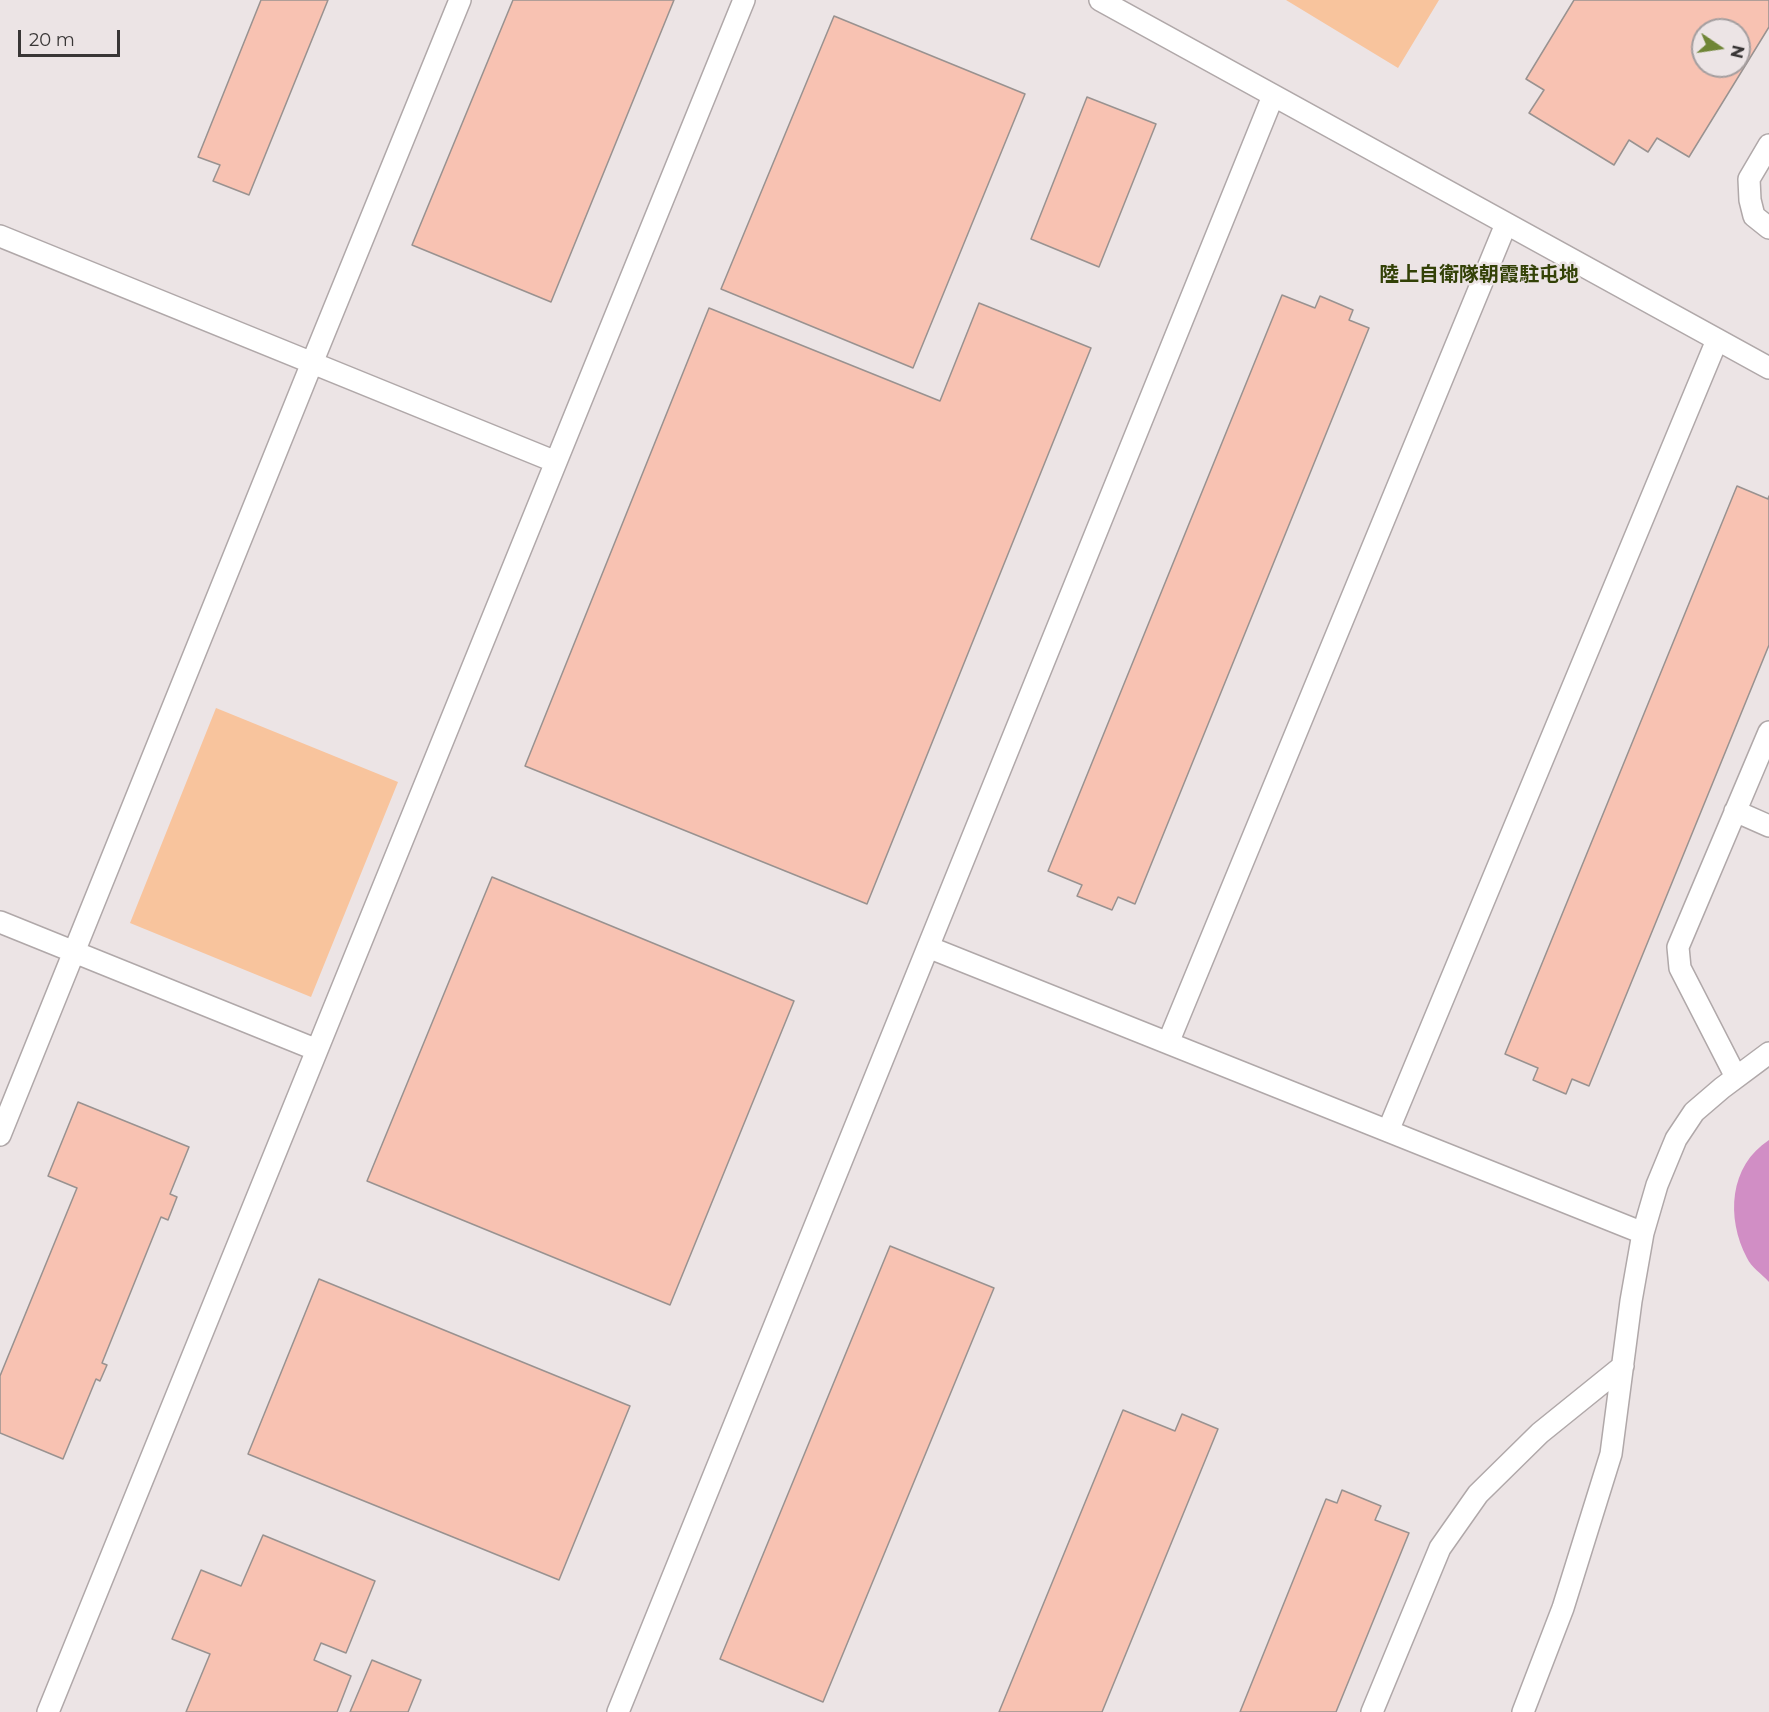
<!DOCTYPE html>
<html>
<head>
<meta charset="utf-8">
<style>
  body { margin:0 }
  #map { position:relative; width:1769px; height:1712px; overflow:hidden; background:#ece4e5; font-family:Montserrat,sans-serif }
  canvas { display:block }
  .north { position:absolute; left:1691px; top:18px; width:60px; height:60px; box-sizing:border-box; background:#ece4e5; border:2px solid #a49e9f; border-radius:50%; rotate:103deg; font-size:16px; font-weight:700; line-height:24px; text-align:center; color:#393636 }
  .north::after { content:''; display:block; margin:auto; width:21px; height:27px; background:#6f8536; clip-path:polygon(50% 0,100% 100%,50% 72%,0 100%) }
  .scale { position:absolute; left:18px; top:30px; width:102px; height:27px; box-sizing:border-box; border:3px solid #393636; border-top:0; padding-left:8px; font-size:18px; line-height:21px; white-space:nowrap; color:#393636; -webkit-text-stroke:4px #ece4e5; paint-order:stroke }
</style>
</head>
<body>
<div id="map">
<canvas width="1769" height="1712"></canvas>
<div class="north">N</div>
<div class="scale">20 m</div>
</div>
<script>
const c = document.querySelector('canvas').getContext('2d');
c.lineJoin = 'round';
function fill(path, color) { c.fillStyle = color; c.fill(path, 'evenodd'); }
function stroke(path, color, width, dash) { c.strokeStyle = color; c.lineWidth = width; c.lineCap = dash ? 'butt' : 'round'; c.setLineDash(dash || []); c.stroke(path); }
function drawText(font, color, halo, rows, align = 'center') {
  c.font = font + ' Montserrat,"Noto Sans JP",sans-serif'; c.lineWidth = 5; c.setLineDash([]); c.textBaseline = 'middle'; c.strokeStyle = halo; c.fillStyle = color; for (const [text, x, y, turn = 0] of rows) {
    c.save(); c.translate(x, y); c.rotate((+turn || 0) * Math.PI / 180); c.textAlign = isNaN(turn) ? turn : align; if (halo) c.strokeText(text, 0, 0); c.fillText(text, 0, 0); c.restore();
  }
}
fill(new Path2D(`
  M 1286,0 L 1439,0 L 1398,68 Z
  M 216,708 L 398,782 L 311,997 L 130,923 Z`), '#f8c49d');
fill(new Path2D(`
  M 1769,1140 L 1769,1282 C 1762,1274 1751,1267 1747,1258 C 1726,1218 1729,1166 1769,1140 Z`), '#d18ec5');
const building = new Path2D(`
  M 261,0 L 328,0 L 249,195 L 213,181 L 220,165 L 198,157 Z
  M 513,0 L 674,0 L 551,302 L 412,245 Z
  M 1574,0 L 1769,0 L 1769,27 L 1689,157 L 1657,138 L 1648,152 L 1629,140 L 1614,165 L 1529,113 L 1544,90 L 1526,79 ZM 1703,30 L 1739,30 L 1739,66 L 1703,66 Z
  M 834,16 L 1025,94 L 913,368 L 721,289 Z
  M 1087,97 L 1156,124 L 1099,267 L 1031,239 Z
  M 1282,295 L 1315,308 L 1320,296 L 1353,310 L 1349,320 L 1369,328 L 1135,904 L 1118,897 L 1112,910 L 1077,896 L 1082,885 L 1048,871 Z
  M 979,303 L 1091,348 L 867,904 L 525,766 L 709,308 L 940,401 Z
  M 1737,486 L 1768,499 L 1769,496 L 1769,645 L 1589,1086 L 1572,1079 L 1566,1094 L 1533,1080 L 1538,1068 L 1505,1054 Z
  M 492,877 L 794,1001 L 670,1305 L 367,1181 Z
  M 78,1102 L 189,1147 L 170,1194 L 177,1197 L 168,1220 L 161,1217 L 102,1363 L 107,1365 L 100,1381 L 96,1379 L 63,1459 L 0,1433 L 0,1376 L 77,1188 L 48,1176 Z
  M 890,1246 L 994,1288 L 823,1702 L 720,1659 Z
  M 319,1279 L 630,1406 L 559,1580 L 248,1454 Z
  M 1123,1410 L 1175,1431 L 1182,1414 L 1218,1429 L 1102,1712 L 999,1712 Z
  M 1342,1490 L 1381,1506 L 1375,1520 L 1409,1533 L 1336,1712 L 1240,1712 L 1326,1499 L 1337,1503 Z
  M 263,1535 L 375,1581 L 346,1653 L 321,1643 L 314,1660 L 351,1676 L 337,1712 L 186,1712 L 210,1654 L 172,1639 L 201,1570 L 241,1586 Z
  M 372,1660 L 421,1680 L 408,1712 L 350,1712 Z`);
fill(building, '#f8c2b2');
stroke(building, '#999290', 1.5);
const service = new Path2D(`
  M 1100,0 L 1769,368
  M 1769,145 L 1749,179 L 1750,200 L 1754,216 L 1769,228
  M 0,236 L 556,462 L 48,1712
  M 556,462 L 744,0
  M 1735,811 L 1769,826
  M 0,922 L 317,1050
  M 928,947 L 1643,1233
  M 1168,1043 L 1506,224
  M 1736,1077 L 1680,968 L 1678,947 L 1769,732
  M 1388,1131 L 1717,340
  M 0,1135 L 312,363 L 460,0
  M 618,1712 L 1273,96
  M 1372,1712 L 1440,1548 L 1478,1494 L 1540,1433 L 1623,1366
  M 1523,1712 L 1563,1608 L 1611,1454 L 1631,1301 L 1643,1233 L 1657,1185 L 1676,1139 L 1694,1112 L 1722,1088 L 1769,1053`);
stroke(service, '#b0a8a9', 24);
stroke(service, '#fff', 21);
drawText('bold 20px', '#334107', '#ece4e5', [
  ["陸上自衛隊朝霞駐屯地",1479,275]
]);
</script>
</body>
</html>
